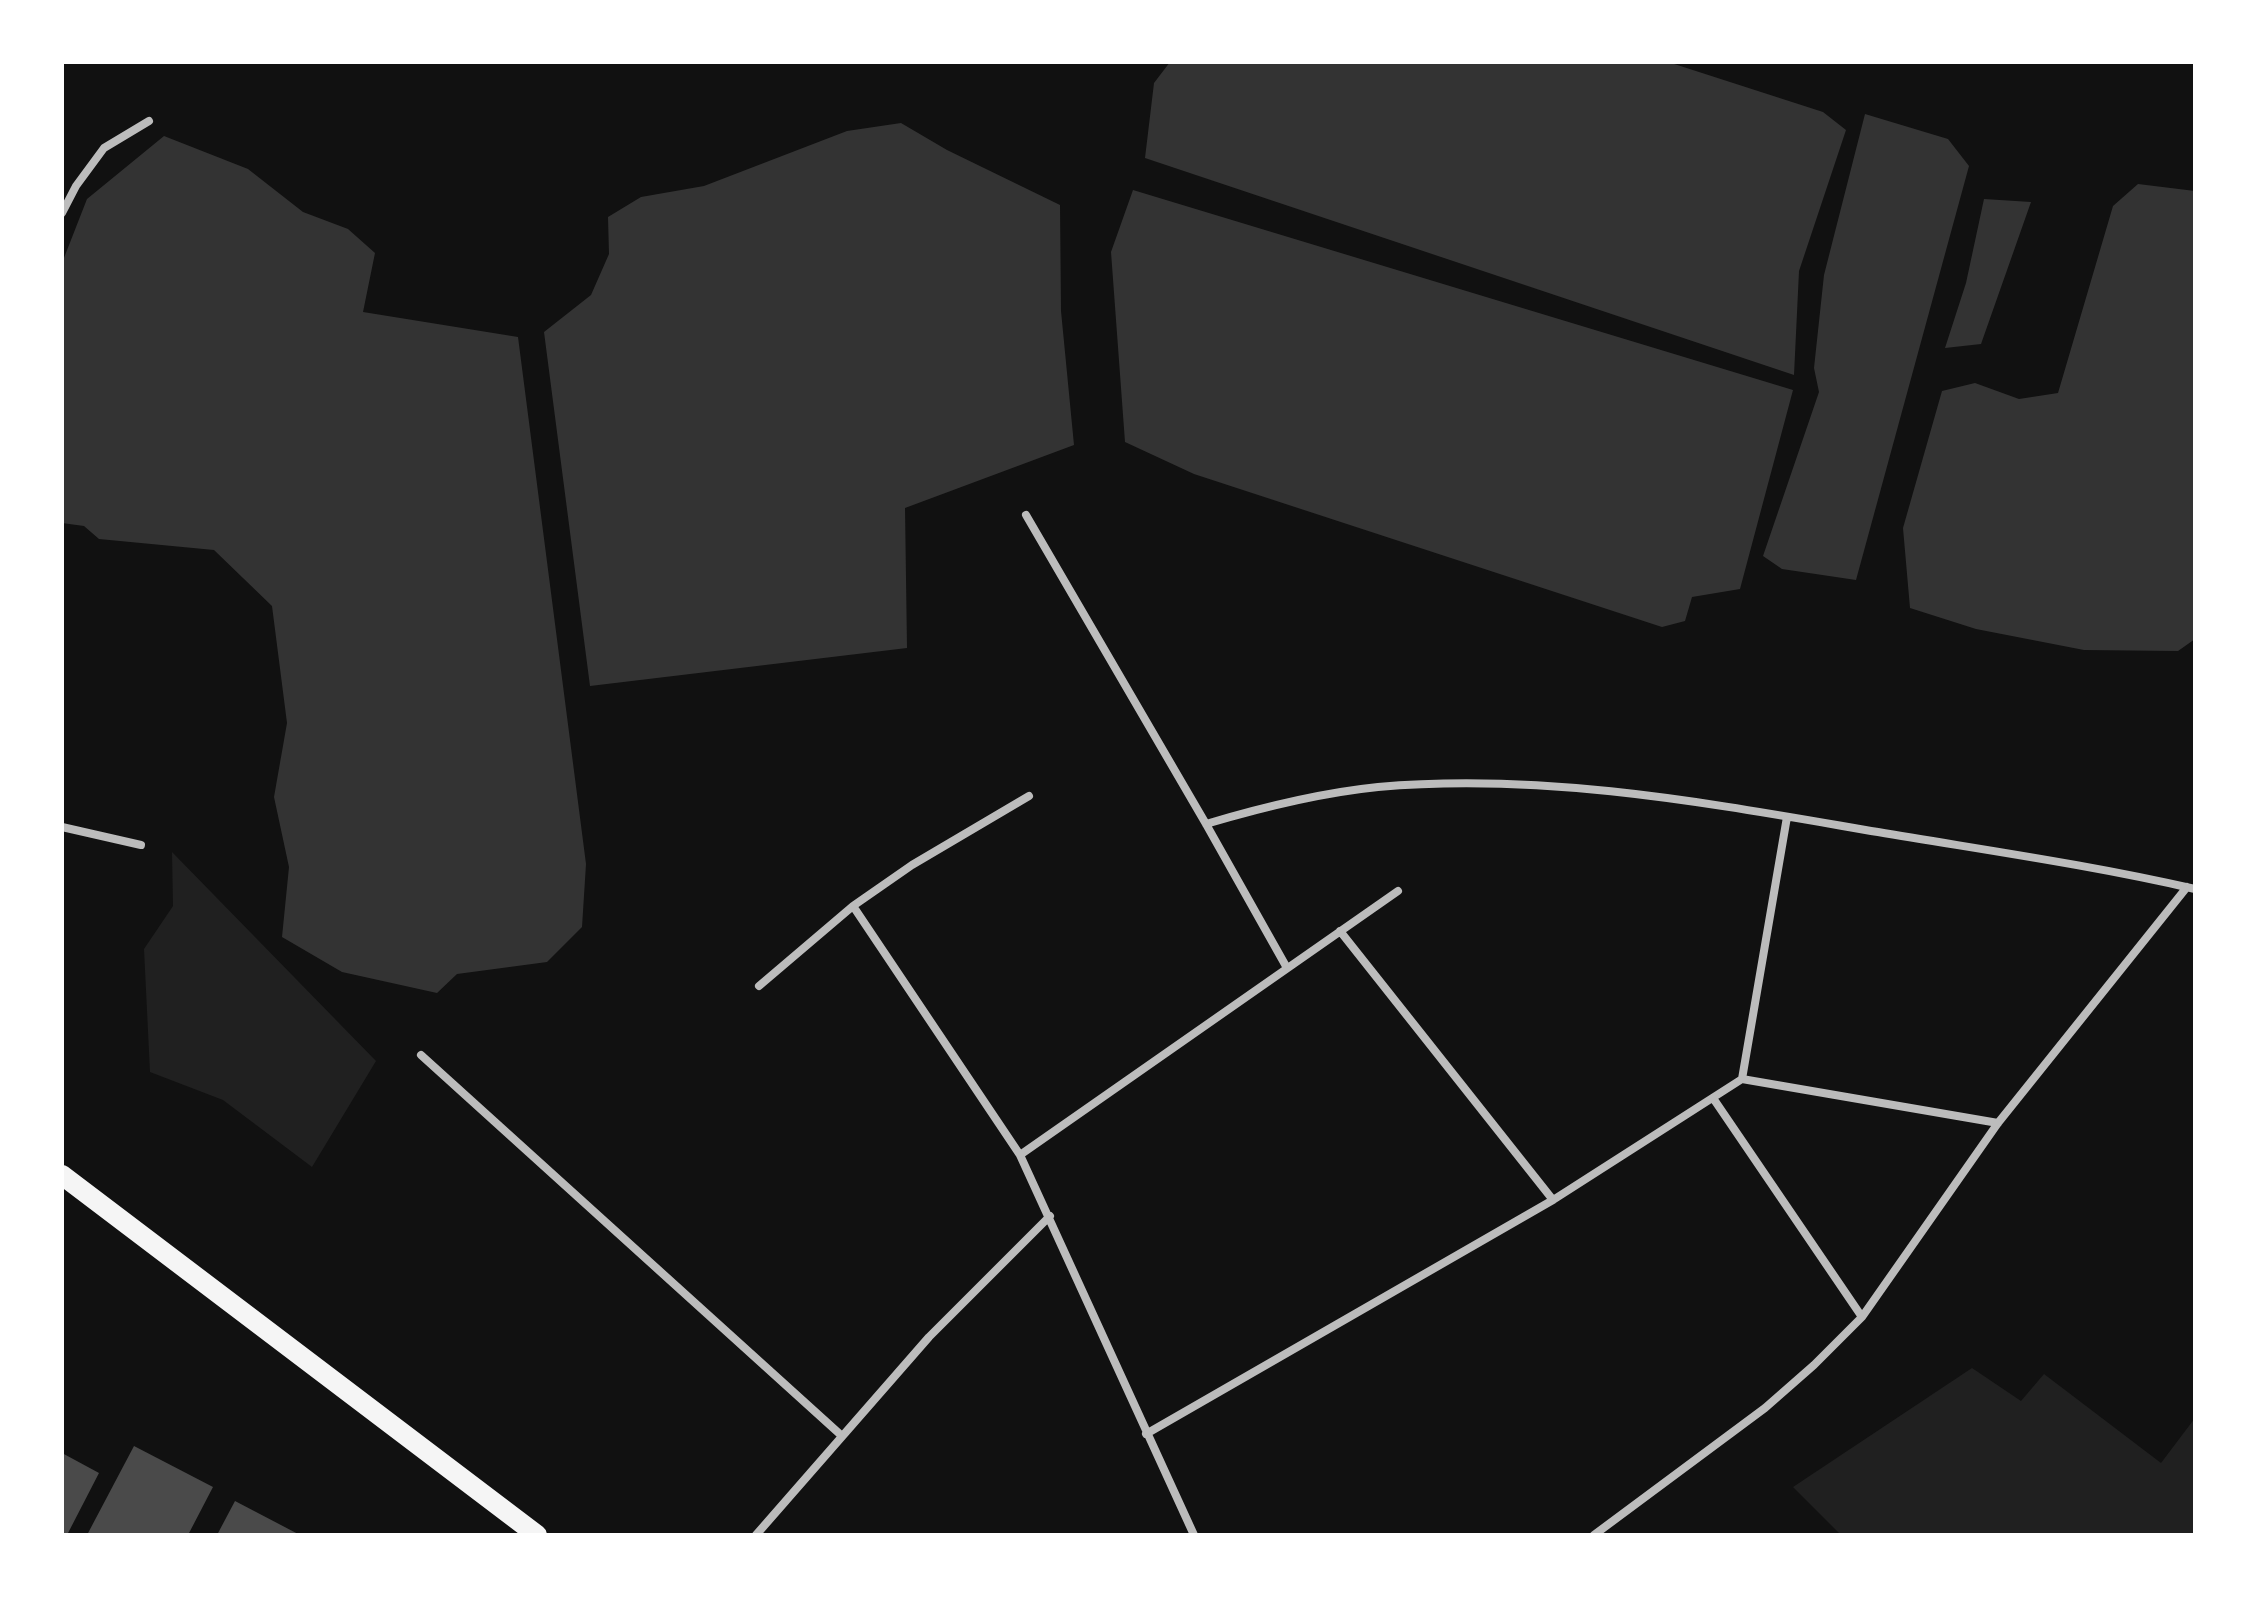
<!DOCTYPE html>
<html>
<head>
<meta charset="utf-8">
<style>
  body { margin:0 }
  #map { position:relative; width:2257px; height:1597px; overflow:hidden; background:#111; font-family:Barlow,sans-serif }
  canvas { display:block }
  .frame { position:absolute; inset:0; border:64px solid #fff; pointer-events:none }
</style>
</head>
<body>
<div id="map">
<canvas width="2257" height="1597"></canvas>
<div class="frame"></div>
</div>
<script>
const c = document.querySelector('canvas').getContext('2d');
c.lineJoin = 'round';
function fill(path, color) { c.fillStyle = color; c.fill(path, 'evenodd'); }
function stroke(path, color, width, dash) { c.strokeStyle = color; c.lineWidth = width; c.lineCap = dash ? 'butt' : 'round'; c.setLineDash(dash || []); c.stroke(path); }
fill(new Path2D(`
  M 172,852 L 376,1061 L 312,1167 L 223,1100 L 150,1072 L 144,949 L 173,906 Z
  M 1972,1368 L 2021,1401 L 2044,1374 L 2161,1463 L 2195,1418 L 2195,1535 L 1841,1535 L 1793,1487 Z`), '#202020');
fill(new Path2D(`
  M 1170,62 L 1668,62 L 1823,112 L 1846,130 L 1799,271 L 1794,375 L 1145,158 L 1154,83 Z
  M 1865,114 L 1948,139 L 1969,166 L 1856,580 L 1782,569 L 1763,556 L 1819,392 L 1814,368 L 1824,275 Z
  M 901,123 L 947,150 L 1060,205 L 1061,311 L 1074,445 L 905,508 L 907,648 L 590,686 L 544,332 L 591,295 L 609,254 L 608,217 L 641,197 L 704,186 L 847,131 Z
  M 164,136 L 248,169 L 303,212 L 348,229 L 375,253 L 363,312 L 518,337 L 586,864 L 582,927 L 547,962 L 457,974 L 437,993 L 342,972 L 282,937 L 289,867 L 274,797 L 287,723 L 272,606 L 214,550 L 99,539 L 84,526 L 62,523 L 62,263 L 87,199 Z
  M 2138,184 L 2195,191 L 2195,639 L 2178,651 L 2084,650 L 1976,629 L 1910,608 L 1903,528 L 1942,391 L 1975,383 L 2019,399 L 2058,393 L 2113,206 Z
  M 1133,190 L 1793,390 L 1740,589 L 1692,597 L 1685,621 L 1662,627 L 1194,474 L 1125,442 L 1111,252 Z
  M 1984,199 L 2031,202 L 1981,344 L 1945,348 L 1966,283 Z`), '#333');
fill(new Path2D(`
  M 134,1446 L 213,1487 L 188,1535 L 87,1535 Z
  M 62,1453 L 99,1473 L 67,1535 L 62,1535 Z
  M 235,1501 L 300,1535 L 217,1535 Z`), '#4a4a4a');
stroke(new Path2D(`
  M 62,213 L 76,186 L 104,148 L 149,121
  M 1026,515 L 1206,824 L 1287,968
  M 1206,824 C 1263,807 1319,793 1378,787 C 1547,772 1713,804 1878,832 C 1984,850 2091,865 2195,889
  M 62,827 L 141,845
  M 853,906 L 1020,1155 L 1194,1535
  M 1340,931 L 1553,1200
  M 759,986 L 853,906 L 912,865 L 1029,796
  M 421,1055 L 842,1436
  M 1742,1079 L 1998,1123
  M 1713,1098 L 1862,1317
  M 1020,1155 L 1398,891
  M 1146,1434 L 1553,1200 L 1742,1079 L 1787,817
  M 756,1535 L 929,1337 L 1050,1216
  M 1594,1535 L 1765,1408 L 1814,1365 L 1862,1317 L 1998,1123 L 2187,887`), '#bcbcbc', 8);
stroke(new Path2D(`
  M 62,1175 L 537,1535`), '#f5f5f5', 20);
</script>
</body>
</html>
